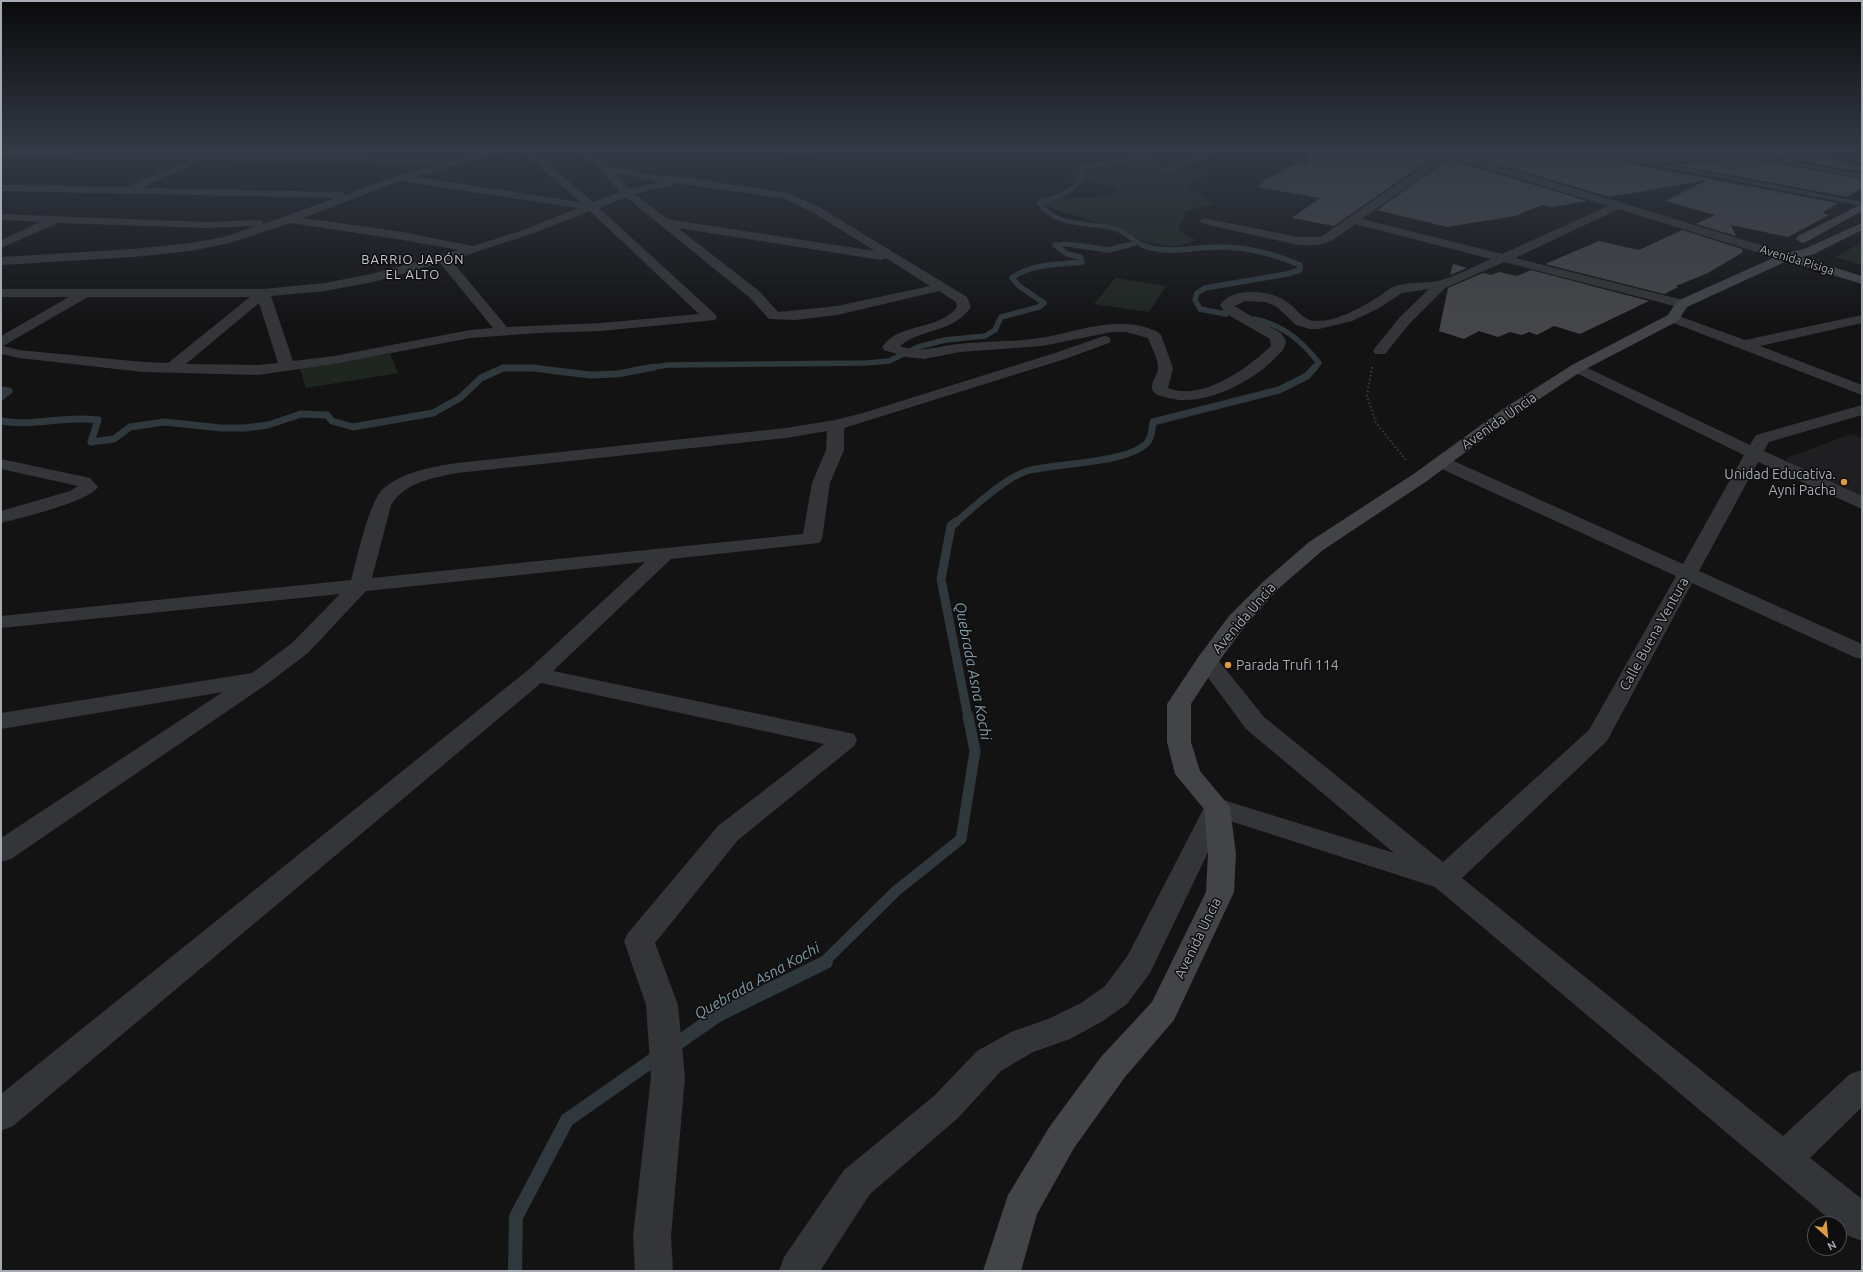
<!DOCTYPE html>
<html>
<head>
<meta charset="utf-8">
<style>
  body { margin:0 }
  #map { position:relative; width:1863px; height:1272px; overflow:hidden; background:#131314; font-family:Ubuntu,sans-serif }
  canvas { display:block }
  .frame { position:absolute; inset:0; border:2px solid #a6abb3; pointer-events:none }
  .north { position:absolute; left:1807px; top:1216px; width:40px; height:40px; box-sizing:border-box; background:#0e0e0f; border:1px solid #4b4d51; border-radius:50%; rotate:153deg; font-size:11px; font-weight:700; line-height:16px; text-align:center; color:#a6abb3 }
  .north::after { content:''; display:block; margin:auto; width:14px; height:18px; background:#dd9a42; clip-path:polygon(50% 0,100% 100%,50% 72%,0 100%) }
</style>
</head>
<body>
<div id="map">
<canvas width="1863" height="1272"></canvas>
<div class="frame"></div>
<div class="north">N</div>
</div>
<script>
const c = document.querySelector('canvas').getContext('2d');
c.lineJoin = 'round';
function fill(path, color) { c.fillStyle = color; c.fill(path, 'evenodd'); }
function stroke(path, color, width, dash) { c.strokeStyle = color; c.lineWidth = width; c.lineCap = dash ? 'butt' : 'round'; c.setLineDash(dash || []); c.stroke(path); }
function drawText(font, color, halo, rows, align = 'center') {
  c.font = font + ' Ubuntu,sans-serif'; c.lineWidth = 3; c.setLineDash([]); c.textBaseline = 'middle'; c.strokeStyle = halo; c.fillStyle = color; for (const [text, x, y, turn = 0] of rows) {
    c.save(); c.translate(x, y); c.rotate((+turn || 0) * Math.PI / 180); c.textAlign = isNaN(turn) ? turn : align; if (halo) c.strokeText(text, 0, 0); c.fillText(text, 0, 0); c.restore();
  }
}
fill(new Path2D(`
  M 1851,434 L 1862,438 L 1862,498 L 1787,462 L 1786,458 L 1789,457 Z`), '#1f1f21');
fill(new Path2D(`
  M 1137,149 L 1161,149 L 1163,153 L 1156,163 L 1206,173 L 1188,187 L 1214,204 L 1186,211 L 1178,230 L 1196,240 L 1175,247 L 1146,242 L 1103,224 L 1056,210 L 1036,201 L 1039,198 L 1088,198 L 1112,194 L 1117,189 L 1102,184 L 1073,179 L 1069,176 L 1078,168 L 1110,163 L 1133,156 Z
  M 1862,242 L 1862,265 L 1836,257 Z
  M 1115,278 L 1166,286 L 1149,312 L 1094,304 Z
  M 390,354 L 398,373 L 306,388 L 300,369 Z`), '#1f2620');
stroke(new Path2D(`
  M 1141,149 L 1143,157 L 1083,167 C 1083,190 1058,197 1039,203 C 1060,230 1087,220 1116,229 C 1124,231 1134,242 1145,246
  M 1057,246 L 1055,245 L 1065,244 L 1081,246
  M 1124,246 L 1136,243`), '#2f383d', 4.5);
stroke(new Path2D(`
  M 1074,245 L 1109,250 L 1128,245
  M 1142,245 C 1167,255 1193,247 1219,247 C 1247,247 1274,254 1300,265 L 1300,270 L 1287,274 L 1205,288 L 1197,293 L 1195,300 L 1200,309 L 1226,314
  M 1254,319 C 1283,325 1301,340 1319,363 L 1314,368
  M 502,368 L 536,368
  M 649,368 L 668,365 L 866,363 L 889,361 L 918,347 L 945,340 L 985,336 L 995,330 L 1001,317 L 1039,307 L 1044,303 L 1019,286 L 1012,278 C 1033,263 1057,265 1082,262 L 1080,257 L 1067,254 L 1055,245`), '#2f383d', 5.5);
stroke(new Path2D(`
  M 1,390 L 9,391 L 1,397
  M 1,421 C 34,427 65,415 98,420 L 91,442 L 114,439 L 130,427 L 164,422 L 221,428 L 245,428 L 268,425 L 301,414 L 327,415 L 332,421 L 353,427 L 433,413 L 460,398 L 481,378 L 503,368 L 533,368 L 590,375 L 617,374 L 654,367
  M 955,523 C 973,508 1006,477 1027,471 C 1054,463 1134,464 1149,440 C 1152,435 1152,427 1153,422 L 1279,390 L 1307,376 L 1315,367`), '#2f383d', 7);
stroke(new Path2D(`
  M 956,522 L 951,526 L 941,579 L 968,717`), '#2f383d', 9);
stroke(new Path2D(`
  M 823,963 L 896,891 L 961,839 L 975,751 L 968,716`), '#2f383d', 11);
stroke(new Path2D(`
  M 672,1047 L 718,1015 L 826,962
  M 515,1271 L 516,1217 L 567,1120 L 660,1055`), '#2f383d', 14);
fill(new Path2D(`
  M 1310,149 L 1428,149 L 1430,152 L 1437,154 L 1334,226 L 1292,218 L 1320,198 L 1257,187 L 1265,182 L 1260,182 L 1298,163 L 1307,165 Z
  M 1448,149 L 1777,149 L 1639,157 L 1614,153 L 1611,154 L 1610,157 L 1641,166 L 1838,203 L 1822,213 L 1829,215 L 1788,237 L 1731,225 L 1736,236 L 1696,224 L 1715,215 L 1665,201 L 1707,180 L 1609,197 Z
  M 1822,155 L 1862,167 L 1862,172 L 1780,157 Z
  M 1449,159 L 1587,201 L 1553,207 L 1542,205 L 1515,216 L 1447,227 L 1377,210 Z
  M 1753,159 L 1862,179 L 1862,188 L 1847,197 L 1672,164 Z
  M 1682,230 L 1742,249 L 1743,252 L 1708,273 L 1676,286 L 1678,287 L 1664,294 L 1545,264 L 1599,241 L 1639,250 Z
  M 1453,264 L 1467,268 L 1450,275 Z
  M 1531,270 L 1649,301 L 1580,334 L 1554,326 L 1537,335 L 1529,332 L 1522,335 L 1510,332 L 1498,337 L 1479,331 L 1464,339 L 1439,331 L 1448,288 L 1483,273 L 1491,275 L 1499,272 L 1517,276 Z`), '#454649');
stroke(new Path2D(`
  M 1372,367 L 1367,396 L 1376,423 L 1406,460`), '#3a3c3f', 2, [1.5, 2.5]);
fill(new Path2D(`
  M 1748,153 L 1862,174 L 1862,178 L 1746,156 L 1746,154 Z
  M 1614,154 L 1862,202 L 1862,206 L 1612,157 L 1612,155 Z`), '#343538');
fill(new Path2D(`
  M 493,149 L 508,149 L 506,151 L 415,177 L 580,202 L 520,149 L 531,149 L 593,202 L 620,192 L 601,170 L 583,155 L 581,153 L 586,150 L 608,166 L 659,176 L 683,177 L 788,193 L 819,207 L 967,297 L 971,307 C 952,334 923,327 900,346 C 923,354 936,346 959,344 C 983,341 1008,342 1032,339 C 1069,335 1111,315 1148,328 C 1153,330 1158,331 1161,335 L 1173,368 L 1168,388 C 1202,402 1248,368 1271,346 L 1270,339 L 1225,313 L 1220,305 C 1233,286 1271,290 1287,302 C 1298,309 1302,321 1317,321 C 1338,321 1360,308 1378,297 C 1383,294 1388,289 1393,287 C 1408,281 1423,284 1438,281 C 1452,278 1477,265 1491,259 L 1355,224 C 1332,241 1328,247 1298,245 L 1204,224 L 1198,221 L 1204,218 L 1298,237 L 1321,237 L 1440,154 L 1431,151 L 1429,149 L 1443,149 L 1451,151 L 1790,254 L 1792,257 L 1790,260 L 1782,260 L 1619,209 L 1515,258 L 1687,301 L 1689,304 L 1687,307 L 1682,308 L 1504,262 L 1445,288 L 1410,323 L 1385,354 L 1375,354 L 1373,351 L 1375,348 L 1400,317 L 1429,289 L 1402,293 L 1379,308 L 1352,321 L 1319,329 L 1310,329 L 1296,325 L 1277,307 L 1266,302 L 1245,301 L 1234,306 L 1281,333 L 1286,341 C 1285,350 1279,354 1273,360 C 1249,384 1199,409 1165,397 C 1161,396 1156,395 1154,392 C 1148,386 1157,376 1158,369 C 1159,359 1151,347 1148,338 L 1126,332 L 1112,332 L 1042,346 L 960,352 L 924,359 L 906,357 L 884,350 L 882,347 C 899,322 939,331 957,307 L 956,302 L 939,291 L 837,315 L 795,320 L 769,319 L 749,297 L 626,197 L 599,208 L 715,314 L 717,317 L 715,320 L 601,331 L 539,333 L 470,338 L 334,364 L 258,375 L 143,372 L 19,358 L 1,354 L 1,336 L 69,297 L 1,297 L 1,289 L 263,289 L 325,283 L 371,274 L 459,250 L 397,239 L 290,223 L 230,243 L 190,251 L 133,257 L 1,265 L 1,257 L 133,249 L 190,243 L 224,237 L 256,226 L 207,228 L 58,223 L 1,248 L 1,240 L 40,222 L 1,220 L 1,214 L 207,222 L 258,220 L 262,221 L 263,224 L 336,198 L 1,191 L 1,185 L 126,187 L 189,160 L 1,157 L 1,151 L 434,158 L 439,161 L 434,164 L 202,160 L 141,188 L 341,192 L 346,195 L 396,176 ZM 1449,157 L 1608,206 L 1502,254 L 1362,219 ZM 615,173 L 659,182 L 660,182 L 629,189 ZM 403,180 L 407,182 L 578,208 L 526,229 L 473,246 L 397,231 L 303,218 ZM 674,183 L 781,198 L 811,211 L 875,251 L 667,219 L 635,194 L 673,185 ZM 590,211 L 699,314 L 601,323 L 507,327 L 451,260 L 534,233 ZM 678,228 L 881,260 L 886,258 L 930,286 L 837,306 L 778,312 L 759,291 ZM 440,263 L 493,328 L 470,330 L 334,356 L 293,361 L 271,296 L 325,291 L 373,282 ZM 88,297 L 250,297 L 168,363 L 143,362 L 19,350 L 3,346 ZM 259,303 L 278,363 L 258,365 L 186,364 Z
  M 778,149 L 823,149 C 816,156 785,156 778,149 Z
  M 1212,149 L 1225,149 L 1171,173 L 1163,173 L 1162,171 L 1163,169 Z
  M 1800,149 L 1851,149 L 1846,152 L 1641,164 L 1636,161 L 1641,158 Z
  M 1673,314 L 1745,340 L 1862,315 L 1862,323 L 1760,346 L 1862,385 L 1862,395 L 1668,321 L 1666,318 L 1668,315 Z
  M 1104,336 L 1109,337 L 1111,340 L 1109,343 L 1065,359 L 844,428 L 844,450 L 830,483 L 822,539 L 819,543 L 671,559 L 553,671 L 845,732 L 854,734 L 857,740 L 854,746 L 738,840 L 655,943 L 678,1005 L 685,1077 L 671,1236 L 673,1271 L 635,1271 L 633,1236 L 651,1077 L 646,1005 L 624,941 L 628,933 L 718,826 L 824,744 L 541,683 L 13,1126 L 1,1131 L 1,1094 L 528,670 L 645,562 L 366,591 L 308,653 L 267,684 L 11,859 L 1,862 L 1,838 L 223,692 L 1,729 L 1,713 L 252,673 L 292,643 L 340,594 L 1,628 L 1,616 L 351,580 C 357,559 369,500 384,488 C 405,471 432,467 457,463 L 786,428 L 835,420 L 863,413 L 1055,353 ZM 827,431 L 826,450 L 812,483 L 803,534 L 372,578 L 391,505 C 405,482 433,478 457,473 L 786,438 Z
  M 1577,363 L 1750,445 L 1756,435 L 1862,405 L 1862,415 L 1769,442 L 1764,451 L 1862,496 L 1862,509 L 1758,462 L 1699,571 L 1862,644 L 1862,659 L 1854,657 L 1692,583 L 1607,741 L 1462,878 L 1783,1136 L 1850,1074 L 1862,1070 L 1862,1107 L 1810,1158 L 1862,1199 L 1862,1241 L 1849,1236 L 1839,1228 L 1839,1224 L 1835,1224 L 1435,887 L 1224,819 L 1150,973 L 1127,1004 L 1103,1021 L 1070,1039 L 1033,1052 L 1001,1071 L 958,1118 L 870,1194 L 820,1271 L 779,1271 L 784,1257 L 844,1170 L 934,1096 L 977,1051 L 1011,1032 L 1048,1019 L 1081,1003 L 1105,986 L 1128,955 L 1208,800 L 1217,798 L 1394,853 L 1246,729 L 1196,661 L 1199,656 L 1207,654 L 1215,656 L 1264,717 L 1443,862 L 1589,730 L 1676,576 L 1435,466 L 1432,462 L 1435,458 L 1441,457 L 1447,458 L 1683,564 L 1744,455 L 1572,371 L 1569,368 L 1572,365 Z
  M 1,459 L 90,478 L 98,487 C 88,502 21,518 1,523 L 1,511 L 70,491 L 78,486 L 1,469 Z`), '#343538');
fill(new Path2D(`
  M 1862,204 L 1862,211 L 1806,242 L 1802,243 L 1796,239 L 1798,236 Z
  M 1862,223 L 1862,230 L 1812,255 L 1801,257 L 1862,276 L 1862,284 L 1787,261 L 1687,307 L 1678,321 L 1582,371 L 1515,415 L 1427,481 L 1323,550 L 1278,589 L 1245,626 L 1217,664 L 1191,704 L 1191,742 L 1200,771 L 1230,807 L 1236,854 L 1234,892 L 1174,1020 L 1125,1077 L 1074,1148 L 1037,1214 L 1021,1271 L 983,1271 L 1008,1195 L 1050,1126 L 1101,1057 L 1152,1002 L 1206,892 L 1208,854 L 1204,809 L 1175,774 L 1167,742 L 1167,704 L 1199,656 L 1229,616 L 1264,581 L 1309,542 L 1415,473 L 1503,409 L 1572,365 L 1668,315 L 1677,301 L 1782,254 L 1804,249 Z`), '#424448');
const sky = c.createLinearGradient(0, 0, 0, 327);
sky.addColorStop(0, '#0a0a0b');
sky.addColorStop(0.46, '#333945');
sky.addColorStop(1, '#33394500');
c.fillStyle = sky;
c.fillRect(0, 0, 1863, 327);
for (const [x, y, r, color] of [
  [1844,482,4,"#dd9a42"],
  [1228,665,4,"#dd9a42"]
]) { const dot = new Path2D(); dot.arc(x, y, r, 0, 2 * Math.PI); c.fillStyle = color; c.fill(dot); stroke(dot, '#0e0e0f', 1.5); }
drawText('12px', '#a6abb3', '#0e0e0f', [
  ["Avenida Pisiga",1797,260,17]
]);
c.letterSpacing = '1px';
drawText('13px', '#c6c9cf', '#0e0e0f', [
  ["BARRIO JAPÓN",413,260],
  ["EL ALTO",413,275]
]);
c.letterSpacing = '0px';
drawText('14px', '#a6abb3', '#0e0e0f', [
  ["Avenida Uncia",1499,421,-35],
  ["Avenida Uncia",1244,618,-49],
  ["Calle Buena Ventura",1654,634,-61],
  ["Avenida Uncia",1198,938,-64]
]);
drawText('14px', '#a6abb3', '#0e0e0f', [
  ["Unidad Educativa.",1836,474],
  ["Ayni Pacha",1836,490],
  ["Parada Trufi 114",1236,665,"left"]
], 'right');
drawText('italic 15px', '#809baa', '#0e0e0f', [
  ["Quebrada Asna Kochi",973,671,79],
  ["Quebrada Asna Kochi",757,981,-29]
]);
</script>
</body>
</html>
